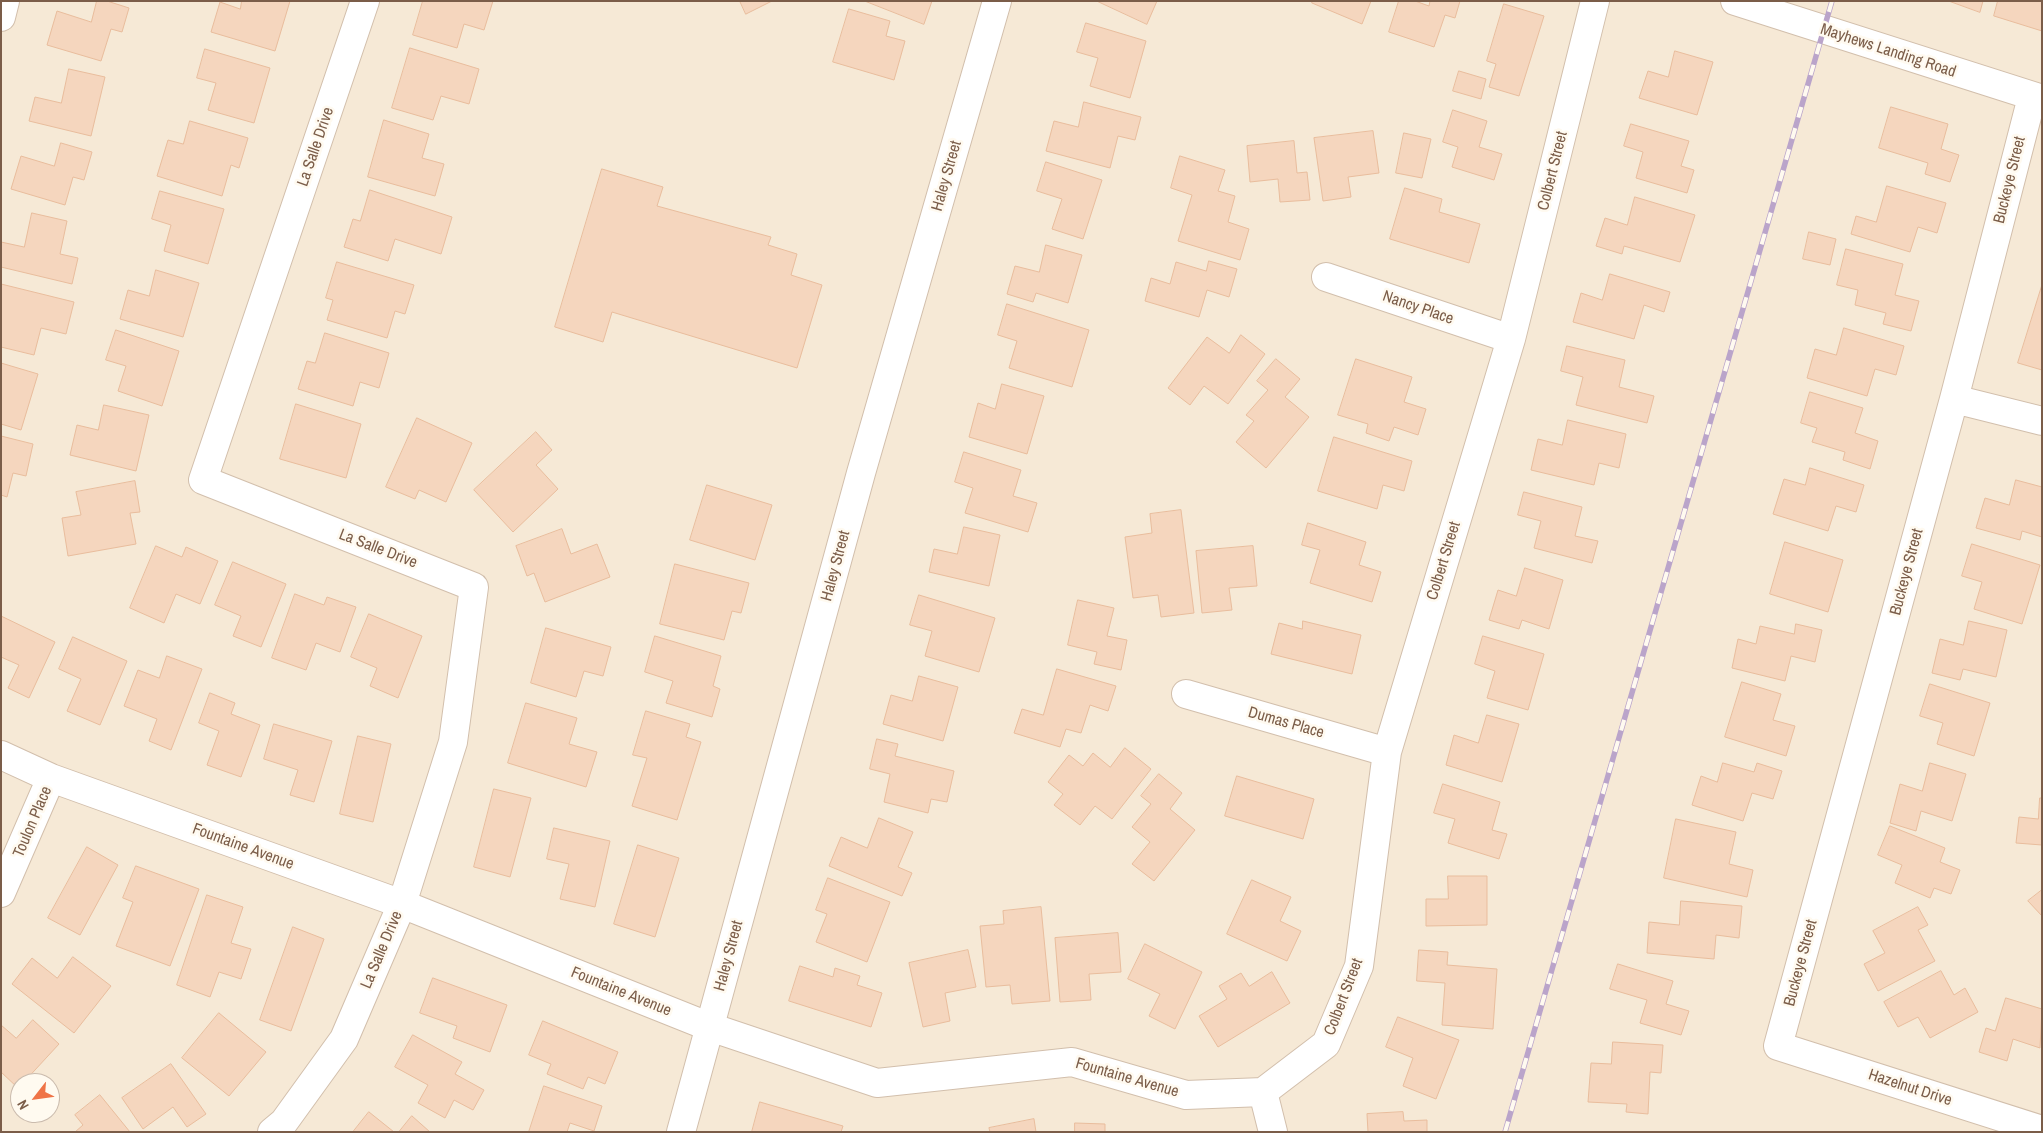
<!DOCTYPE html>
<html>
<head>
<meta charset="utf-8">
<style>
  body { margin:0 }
  #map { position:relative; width:2043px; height:1133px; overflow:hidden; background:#fef6e8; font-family:"Archivo Narrow",sans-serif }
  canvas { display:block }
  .frame { position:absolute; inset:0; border:2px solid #7b5d49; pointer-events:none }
  .north { position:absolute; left:10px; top:1073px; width:50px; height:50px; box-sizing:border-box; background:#fffaf0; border:1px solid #cabbad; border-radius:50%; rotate:240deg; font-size:14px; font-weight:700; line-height:20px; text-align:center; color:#7b5d49 }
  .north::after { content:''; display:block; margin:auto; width:18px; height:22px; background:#ef7346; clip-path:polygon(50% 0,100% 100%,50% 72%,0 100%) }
</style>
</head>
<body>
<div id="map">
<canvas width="2043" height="1133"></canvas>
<div class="frame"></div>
<div class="north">N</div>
</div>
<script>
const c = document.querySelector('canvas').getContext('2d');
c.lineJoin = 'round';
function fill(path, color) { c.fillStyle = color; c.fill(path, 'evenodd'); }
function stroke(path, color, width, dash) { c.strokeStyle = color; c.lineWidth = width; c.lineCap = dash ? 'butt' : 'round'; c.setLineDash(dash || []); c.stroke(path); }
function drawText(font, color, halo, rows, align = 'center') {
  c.font = font + ' "Archivo Narrow",sans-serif'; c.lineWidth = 5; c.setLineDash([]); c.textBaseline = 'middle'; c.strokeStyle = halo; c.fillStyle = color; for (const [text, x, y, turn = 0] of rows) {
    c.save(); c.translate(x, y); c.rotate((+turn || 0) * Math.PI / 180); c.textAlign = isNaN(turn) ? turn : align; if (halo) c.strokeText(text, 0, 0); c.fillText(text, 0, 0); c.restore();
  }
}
fill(new Path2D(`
  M 1,1 L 2042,1 L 2042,1132 L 1,1132 ZM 20,1083 L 50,1083 L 50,1113 L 20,1113 Z`), '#f6e9d6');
const building = new Path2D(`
  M 97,1 L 107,1 L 129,8 L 122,32 L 111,29 L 101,61 L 47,45 L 57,11 L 91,22 Z
  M 242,1 L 290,1 L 275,51 L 211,32 L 220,2 L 240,9 Z
  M 423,1 L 493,1 L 484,30 L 464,24 L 457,48 L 413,35 Z
  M 740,1 L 772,1 L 746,14 Z
  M 865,1 L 932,1 L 924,24 Z
  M 1097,1 L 1157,1 L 1147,24 Z
  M 1313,1 L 1371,1 L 1362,24 L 1312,3 Z
  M 1399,1 L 1415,1 L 1429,6 L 1430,1 L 1460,1 L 1455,18 L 1445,15 L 1434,47 L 1389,32 Z
  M 1949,1 L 1983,1 L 1980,12 Z
  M 1998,1 L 2042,1 L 2042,31 L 1994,16 Z
  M 1504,4 L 1544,16 L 1519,96 L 1489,87 L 1496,64 L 1487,61 Z
  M 849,9 L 890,21 L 886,36 L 905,41 L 894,80 L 833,62 Z
  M 1086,23 L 1146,41 L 1130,98 L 1090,86 L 1098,58 L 1077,52 Z
  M 410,48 L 479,69 L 469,104 L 441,96 L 433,120 L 392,108 Z
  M 205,49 L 270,68 L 254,123 L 208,110 L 216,83 L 197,78 Z
  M 1675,51 L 1713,62 L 1697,115 L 1639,98 L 1648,71 L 1668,77 Z
  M 69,69 L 105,77 L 91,136 L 29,121 L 35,97 L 61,103 Z
  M 1459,71 L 1486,79 L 1481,99 L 1453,91 Z
  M 1084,102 L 1141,117 L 1135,140 L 1118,136 L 1110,168 L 1046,151 L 1054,121 L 1078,127 Z
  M 1891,107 L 1948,124 L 1941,149 L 1959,155 L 1950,182 L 1925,174 L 1928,163 L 1879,148 Z
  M 1453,110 L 1487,121 L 1479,147 L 1502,154 L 1494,180 L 1452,167 L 1458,147 L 1443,142 Z
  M 384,120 L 429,134 L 422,158 L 444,164 L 435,196 L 368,177 Z
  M 190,121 L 248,138 L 239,168 L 231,165 L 222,196 L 157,176 L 168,140 L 183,144 Z
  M 1631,124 L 1689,141 L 1681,166 L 1694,170 L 1687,193 L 1636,178 L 1643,152 L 1624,146 Z
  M 1373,131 L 1379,173 L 1348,177 L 1351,197 L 1323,201 L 1314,138 Z
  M 1404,133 L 1431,139 L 1422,178 L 1396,173 Z
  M 1294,141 L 1297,173 L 1307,172 L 1310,200 L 1280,202 L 1278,179 L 1250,182 L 1247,146 Z
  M 61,143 L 92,152 L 84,180 L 73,177 L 65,205 L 11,189 L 21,156 L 54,166 Z
  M 1180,156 L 1225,170 L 1218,191 L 1235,196 L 1228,222 L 1249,229 L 1240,260 L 1178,241 L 1192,195 L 1171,188 Z
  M 1046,162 L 1102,180 L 1083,239 L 1052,229 L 1062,199 L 1037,191 Z
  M 602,169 L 663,187 L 657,206 L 771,237 L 768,245 L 797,254 L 791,275 L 822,285 L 797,368 L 612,312 L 603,342 L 555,327 Z
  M 1887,186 L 1946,203 L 1937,233 L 1918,227 L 1910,252 L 1851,234 L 1856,216 L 1876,222 Z
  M 1405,188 L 1442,199 L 1439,212 L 1480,224 L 1469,263 L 1390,239 Z
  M 370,190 L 452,217 L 441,254 L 395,239 L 388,261 L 344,247 L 353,219 L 360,221 Z
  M 160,191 L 224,209 L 208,264 L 164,251 L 171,225 L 152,219 Z
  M 1635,197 L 1695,215 L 1680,262 L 1624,246 L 1622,254 L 1596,246 L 1605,218 L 1627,225 Z
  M 32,213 L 67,221 L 60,254 L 78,258 L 72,284 L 1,267 L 1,242 L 24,247 Z
  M 1809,232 L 1836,239 L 1830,265 L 1803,259 Z
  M 1046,245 L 1082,255 L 1068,303 L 1036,293 L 1033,302 L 1007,294 L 1015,266 L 1039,272 Z
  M 1846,249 L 1903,264 L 1895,295 L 1919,301 L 1911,331 L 1883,324 L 1886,313 L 1855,305 L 1858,290 L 1837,285 Z
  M 1209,261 L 1237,269 L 1229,297 L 1207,290 L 1199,317 L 1145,301 L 1151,278 L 1170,284 L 1176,262 L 1206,271 Z
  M 337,262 L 414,285 L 405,314 L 395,311 L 387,338 L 327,320 L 333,300 L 326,298 Z
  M 156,270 L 199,283 L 183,337 L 120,319 L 128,290 L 149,296 Z
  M 1610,274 L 1670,292 L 1664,312 L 1644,305 L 1634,339 L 1573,322 L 1581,293 L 1602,300 Z
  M 1,284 L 74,302 L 66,334 L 41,328 L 34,355 L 1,347 Z
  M 2042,285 L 2042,370 L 2018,363 Z
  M 1007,304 L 1089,330 L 1072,387 L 1009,368 L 1017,341 L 998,335 Z
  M 1844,328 L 1904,346 L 1896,375 L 1875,369 L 1867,396 L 1807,378 L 1815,349 L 1836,355 Z
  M 116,330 L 179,351 L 162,406 L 118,391 L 126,366 L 106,360 Z
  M 325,333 L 389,353 L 379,388 L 360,382 L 353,406 L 298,389 L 307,361 L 315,363 Z
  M 1241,335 L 1265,354 L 1228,404 L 1204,386 L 1190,405 L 1168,388 L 1207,337 L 1229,353 Z
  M 1567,346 L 1625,360 L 1619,387 L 1654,396 L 1647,423 L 1576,405 L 1583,377 L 1561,371 Z
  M 1276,359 L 1300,379 L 1285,397 L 1309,417 L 1266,468 L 1236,442 L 1254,421 L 1246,415 L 1268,390 L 1257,381 Z
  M 1356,359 L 1412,377 L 1404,402 L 1426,409 L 1418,435 L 1394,427 L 1389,441 L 1366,433 L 1368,424 L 1338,415 Z
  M 1,363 L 38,374 L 21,430 L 1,424 Z
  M 1002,384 L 1044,396 L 1027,454 L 969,437 L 978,403 L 995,409 Z
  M 1810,392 L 1863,408 L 1855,433 L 1878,441 L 1870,469 L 1843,460 L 1845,452 L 1812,442 L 1817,428 L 1801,423 Z
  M 296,404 L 361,424 L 346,478 L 280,459 Z
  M 104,405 L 149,415 L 136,471 L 70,455 L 77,425 L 98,430 Z
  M 417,418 L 472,443 L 446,502 L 419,490 L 415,499 L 386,487 Z
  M 1568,420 L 1626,434 L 1619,468 L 1599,463 L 1594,485 L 1531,470 L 1538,439 L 1562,445 Z
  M 536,432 L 552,450 L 536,465 L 558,489 L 513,532 L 474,490 Z
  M 1,436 L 33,444 L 26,476 L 13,473 L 7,497 L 1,495 Z
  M 1334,437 L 1412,461 L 1404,491 L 1383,485 L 1377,509 L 1318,491 Z
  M 964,452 L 1021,470 L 1013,496 L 1037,503 L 1028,532 L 965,513 L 973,488 L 955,482 Z
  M 1810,468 L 1864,485 L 1856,512 L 1836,506 L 1828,531 L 1773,514 L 1784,479 L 1805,485 Z
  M 2016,480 L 2042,487 L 2042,537 L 2022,531 L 2020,540 L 1976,528 L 1985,498 L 2009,505 Z
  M 135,481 L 140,512 L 130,513 L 136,544 L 68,556 L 62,518 L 81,515 L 76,492 Z
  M 707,485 L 772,505 L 755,560 L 690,540 Z
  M 1524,492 L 1582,507 L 1575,536 L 1598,541 L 1592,563 L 1534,548 L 1541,521 L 1518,515 Z
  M 1181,510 L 1194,613 L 1161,617 L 1158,595 L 1133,598 L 1125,537 L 1152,533 L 1150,514 Z
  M 1308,523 L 1366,542 L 1359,565 L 1381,572 L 1372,602 L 1310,583 L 1320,550 L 1302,545 Z
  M 964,527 L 1000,535 L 989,586 L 929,572 L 934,549 L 957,554 Z
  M 562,529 L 571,554 L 597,544 L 610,577 L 545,602 L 534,573 L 527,576 L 516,546 Z
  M 1785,542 L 1843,560 L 1828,612 L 1770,594 Z
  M 1972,544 L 2040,565 L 2022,624 L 1974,609 L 1982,582 L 1962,576 Z
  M 156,546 L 182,557 L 186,547 L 218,561 L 200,604 L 176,594 L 164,623 L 130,608 Z
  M 1253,546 L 1257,586 L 1229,588 L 1232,610 L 1202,613 L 1196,551 Z
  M 233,562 L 286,584 L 261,647 L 233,636 L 241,616 L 215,605 Z
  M 675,564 L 749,583 L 741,613 L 732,611 L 724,640 L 660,624 Z
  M 1525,568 L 1563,580 L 1549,629 L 1522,620 L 1519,629 L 1489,620 L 1498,590 L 1516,596 Z
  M 295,594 L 324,605 L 327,597 L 356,607 L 340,652 L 316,643 L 306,670 L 272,658 Z
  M 919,595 L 995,618 L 979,672 L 925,656 L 932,631 L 910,625 Z
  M 1078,600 L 1114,608 L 1107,636 L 1127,640 L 1121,670 L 1094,664 L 1097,652 L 1068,645 Z
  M 369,614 L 422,636 L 398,698 L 370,686 L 377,668 L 351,657 Z
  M 1,616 L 55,642 L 29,698 L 8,688 L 19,665 L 1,657 Z
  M 1303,621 L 1361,635 L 1352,674 L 1271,654 L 1279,623 L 1302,629 Z
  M 1969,621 L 2007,630 L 1996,677 L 1963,669 L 1960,680 L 1932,673 L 1940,639 L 1963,645 Z
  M 1796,624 L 1822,630 L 1815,662 L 1791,656 L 1785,681 L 1732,668 L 1738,639 L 1756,644 L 1760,626 L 1794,634 Z
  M 546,628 L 611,647 L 603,676 L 584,671 L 576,697 L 531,683 Z
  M 655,636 L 721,656 L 713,686 L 720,689 L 712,717 L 666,703 L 673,681 L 645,672 Z
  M 1483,636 L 1544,654 L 1528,710 L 1487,698 L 1495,671 L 1475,664 Z
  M 73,637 L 127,661 L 100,725 L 67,711 L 81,679 L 59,669 Z
  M 167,656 L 202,669 L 171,750 L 149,741 L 157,719 L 124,706 L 138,670 L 159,678 Z
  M 1057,669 L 1116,686 L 1108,711 L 1090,705 L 1081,733 L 1066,729 L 1060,747 L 1014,733 L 1022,709 L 1043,715 Z
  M 919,676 L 958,687 L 943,741 L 883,724 L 891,695 L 912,701 Z
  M 1742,682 L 1781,694 L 1773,720 L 1795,726 L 1786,756 L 1725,737 Z
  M 1930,684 L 1990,703 L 1974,756 L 1937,744 L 1943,723 L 1920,716 Z
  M 210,693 L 235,703 L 231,714 L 260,725 L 241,777 L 207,765 L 219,731 L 199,723 Z
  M 526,703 L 577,718 L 569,744 L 597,752 L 586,787 L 508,763 Z
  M 646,711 L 690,724 L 686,737 L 701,742 L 677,820 L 632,806 L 647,758 L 633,755 Z
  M 1487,715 L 1519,724 L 1502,782 L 1446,765 L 1454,735 L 1478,743 Z
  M 274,724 L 332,741 L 314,802 L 290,795 L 298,770 L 264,759 Z
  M 358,736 L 391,744 L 373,822 L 340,814 Z
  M 877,739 L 898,744 L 895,756 L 954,771 L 947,802 L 931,799 L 928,813 L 884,802 L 890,774 L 870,769 Z
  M 1125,748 L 1151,769 L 1112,819 L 1095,806 L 1080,825 L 1054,805 L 1063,794 L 1048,782 L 1069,755 L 1083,766 L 1093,753 L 1110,767 Z
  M 1723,763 L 1754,772 L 1757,763 L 1782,771 L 1773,799 L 1752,793 L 1743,821 L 1692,805 L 1701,776 L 1717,782 Z
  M 1930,763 L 1966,774 L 1952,821 L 1921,811 L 1916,831 L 1890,823 L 1900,784 L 1922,791 Z
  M 1159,774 L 1182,793 L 1170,809 L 1195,830 L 1154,881 L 1132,864 L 1150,842 L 1132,827 L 1151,804 L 1141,796 Z
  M 1237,776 L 1314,799 L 1303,839 L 1225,816 Z
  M 1443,784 L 1500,802 L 1492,830 L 1507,834 L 1499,859 L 1448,843 L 1455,819 L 1434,813 Z
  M 494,789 L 531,798 L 510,877 L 474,867 Z
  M 2040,798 L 2042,798 L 2042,845 L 2016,843 L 2019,817 L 2038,819 Z
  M 879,818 L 913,832 L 898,867 L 912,873 L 902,896 L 829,866 L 841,837 L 867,848 Z
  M 1676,819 L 1736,832 L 1729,864 L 1753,870 L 1747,897 L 1664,878 Z
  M 1890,826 L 1945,848 L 1940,862 L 1960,870 L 1951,894 L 1934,888 L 1930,898 L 1895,883 L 1902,865 L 1878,855 Z
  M 554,828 L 610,841 L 595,907 L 560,899 L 569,864 L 547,859 Z
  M 638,845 L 679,858 L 655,937 L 614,924 Z
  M 87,847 L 118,865 L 80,935 L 48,918 Z
  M 136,866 L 199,889 L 170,966 L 116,946 L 133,902 L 123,898 Z
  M 1448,876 L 1487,876 L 1487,925 L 1426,926 L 1426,899 L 1448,899 Z
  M 828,878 L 890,902 L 867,962 L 816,942 L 827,914 L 816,910 Z
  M 1252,880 L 1291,897 L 1280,921 L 1301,931 L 1287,961 L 1227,934 Z
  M 2042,890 L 2042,916 L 2028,901 Z
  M 207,895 L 243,907 L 231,943 L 251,949 L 241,979 L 219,972 L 210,997 L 177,985 Z
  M 1681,901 L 1742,906 L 1739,938 L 1716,935 L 1714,959 L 1647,953 L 1649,922 L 1679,925 Z
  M 1041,907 L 1050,1001 L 1012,1004 L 1010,985 L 986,987 L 980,926 L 1004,924 L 1003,911 Z
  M 1918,907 L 1928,925 L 1918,930 L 1935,961 L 1878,991 L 1864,964 L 1885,953 L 1873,931 Z
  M 293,927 L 324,939 L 291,1031 L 260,1020 Z
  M 1118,933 L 1121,972 L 1089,974 L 1091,1000 L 1060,1002 L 1055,938 Z
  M 1145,944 L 1202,972 L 1175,1029 L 1149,1016 L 1160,994 L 1128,979 Z
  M 968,950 L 976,987 L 945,993 L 950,1021 L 923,1027 L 909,963 Z
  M 1419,950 L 1448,952 L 1447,965 L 1497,969 L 1493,1029 L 1442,1025 L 1445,983 L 1417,981 Z
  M 73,957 L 111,986 L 74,1033 L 12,984 L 32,958 L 57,978 Z
  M 1618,964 L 1673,981 L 1666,1004 L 1689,1011 L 1681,1035 L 1640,1023 L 1647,1000 L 1610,989 Z
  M 800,966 L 833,977 L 835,968 L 860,976 L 857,985 L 882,993 L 871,1027 L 789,1001 Z
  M 1941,971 L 1954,995 L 1965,988 L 1978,1012 L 1930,1038 L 1918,1017 L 1898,1027 L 1884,1002 Z
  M 1272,972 L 1290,1003 L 1218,1047 L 1199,1016 L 1227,999 L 1219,986 L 1241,973 L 1249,986 Z
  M 433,978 L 507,1005 L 490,1052 L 453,1038 L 457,1026 L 420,1013 Z
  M 2006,998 L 2042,1009 L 2040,1048 L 2013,1039 L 2007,1061 L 1979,1052 L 1986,1028 L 1995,1031 Z
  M 219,1013 L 266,1052 L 229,1096 L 182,1058 Z
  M 1398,1017 L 1459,1040 L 1436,1099 L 1403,1086 L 1413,1058 L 1386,1047 Z
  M 33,1020 L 59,1044 L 23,1083 L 20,1083 L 18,1088 L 1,1072 L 1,1025 L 16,1038 Z
  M 543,1021 L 618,1052 L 605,1084 L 588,1077 L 583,1089 L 547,1074 L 551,1064 L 529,1055 Z
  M 413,1035 L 462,1062 L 455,1074 L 484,1090 L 473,1110 L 454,1100 L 445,1118 L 418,1103 L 428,1085 L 395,1067 Z
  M 1613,1042 L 1663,1045 L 1661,1073 L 1650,1072 L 1648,1114 L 1626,1112 L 1627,1104 L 1588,1102 L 1591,1063 L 1611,1064 Z
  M 171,1064 L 206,1114 L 187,1127 L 173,1107 L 143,1129 L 122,1098 Z
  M 544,1086 L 602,1106 L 594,1131 L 570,1123 L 567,1132 L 529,1132 Z
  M 100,1095 L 130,1132 L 75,1132 L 83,1125 L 75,1115 Z
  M 760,1102 L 843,1126 L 841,1132 L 752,1132 Z
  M 369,1112 L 394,1132 L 353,1132 Z
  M 1403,1112 L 1404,1121 L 1427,1120 L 1427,1132 L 1368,1132 L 1367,1114 Z
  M 412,1116 L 430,1132 L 399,1132 Z
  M 1034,1119 L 1036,1132 L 990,1132 L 989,1128 Z
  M 1075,1123 L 1105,1124 L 1105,1132 L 1075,1132 Z`);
fill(building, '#f5d6be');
stroke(building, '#e9bd9d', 1);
const minor = new Path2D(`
  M 1735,1 L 2042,99
  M 1,17 L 5,1
  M 2032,97 L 1954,399 L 1778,1046 L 2042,1130
  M 1326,277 L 1511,339
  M 1954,399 L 2042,421
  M 1186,694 L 1387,752
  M 1,755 L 51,778 L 402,904 L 710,1027 L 877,1083 L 1072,1062 L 1186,1095 L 1263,1092
  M 1,893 L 51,778
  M 1263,1092 L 1326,1044 L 1359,966 L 1387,752 L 1511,339 L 1595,1
  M 1263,1092 L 1273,1132
  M 272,1132 L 284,1122 L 344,1039 L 402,904 L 453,742 L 474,587 L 203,480 L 365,1`);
const tertiary = new Path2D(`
  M 681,1132 L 861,473 L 997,1`);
stroke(minor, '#d2bfac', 30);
stroke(tertiary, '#d2bfac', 30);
stroke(minor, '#fff', 28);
stroke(tertiary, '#fff', 28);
const rail = new Path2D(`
  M 1505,1132 L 1832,1`);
stroke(rail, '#baa4ca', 5.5);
stroke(rail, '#fffaf0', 4, [11]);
drawText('16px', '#7b5d49', '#fffaf0', [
  ["Mayhews Landing Road",1888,51,18],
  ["La Salle Drive",316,147,-71],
  ["Colbert Street",1553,171,-76],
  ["Haley Street",947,176,-74],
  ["Buckeye Street",2010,180,-76],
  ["Nancy Place",1418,308,19],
  ["La Salle Drive",378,549,21],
  ["Colbert Street",1444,561,-73],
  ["Haley Street",836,566,-75],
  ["Buckeye Street",1907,572,-75],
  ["Dumas Place",1286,723,16],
  ["Toulon Place",33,822,-67],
  ["Fountaine Avenue",243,847,20],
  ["La Salle Drive",382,950,-67],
  ["Haley Street",729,956,-75],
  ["Buckeye Street",1801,963,-75],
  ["Fountaine Avenue",621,992,22],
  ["Colbert Street",1344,997,-69],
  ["Fountaine Avenue",1127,1078,16],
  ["Hazelnut Drive",1910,1088,18]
]);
</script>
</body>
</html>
